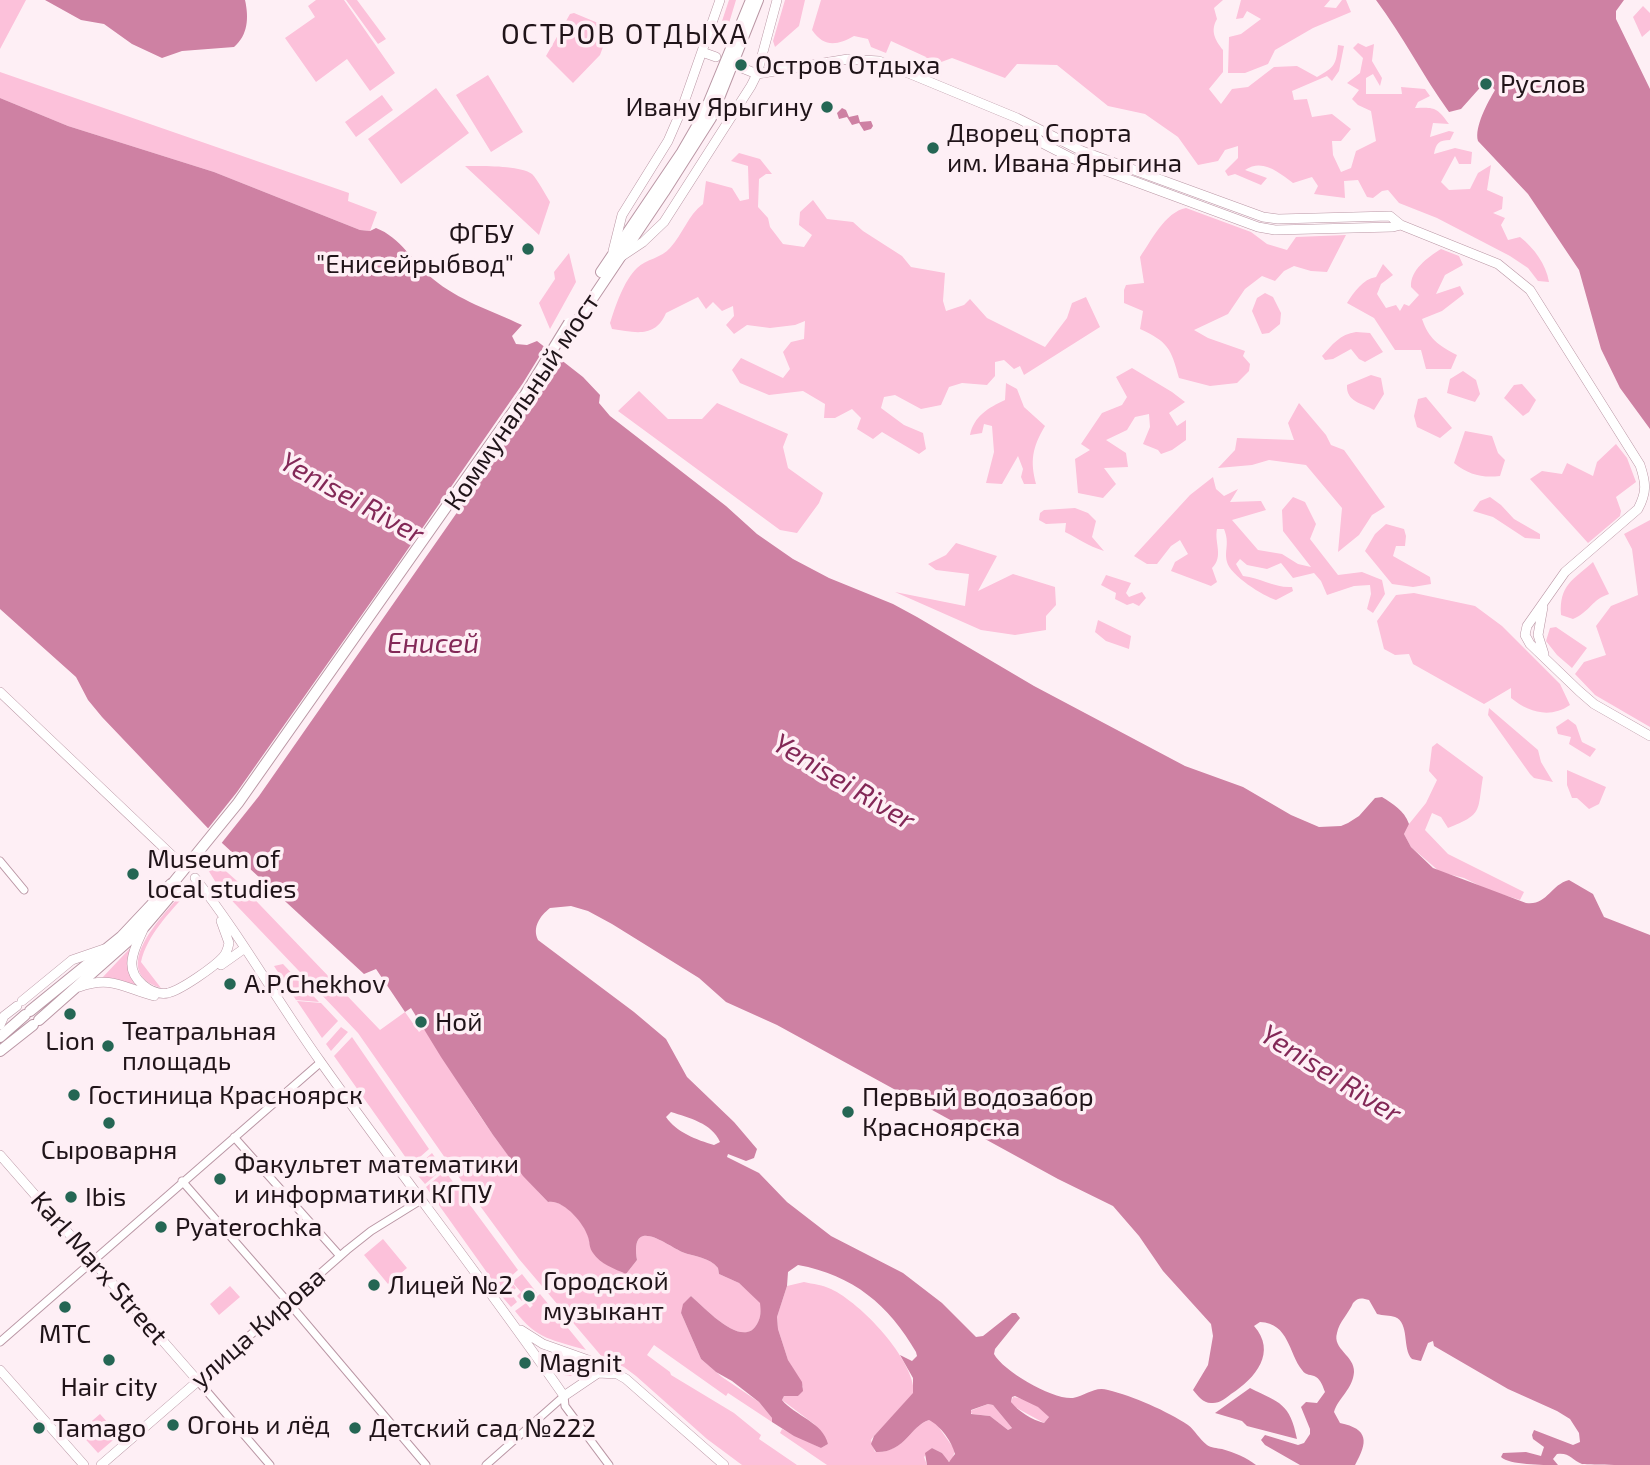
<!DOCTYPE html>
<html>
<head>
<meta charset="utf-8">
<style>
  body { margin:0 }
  canvas { display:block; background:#feeff5 }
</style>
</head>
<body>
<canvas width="1650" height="1465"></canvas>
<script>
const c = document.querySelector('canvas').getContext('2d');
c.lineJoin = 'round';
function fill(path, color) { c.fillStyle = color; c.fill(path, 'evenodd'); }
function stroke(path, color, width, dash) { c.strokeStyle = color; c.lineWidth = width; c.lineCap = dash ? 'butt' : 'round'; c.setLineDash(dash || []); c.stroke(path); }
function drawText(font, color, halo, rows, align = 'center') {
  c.font = font + ' "Exo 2",sans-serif'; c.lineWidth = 7; c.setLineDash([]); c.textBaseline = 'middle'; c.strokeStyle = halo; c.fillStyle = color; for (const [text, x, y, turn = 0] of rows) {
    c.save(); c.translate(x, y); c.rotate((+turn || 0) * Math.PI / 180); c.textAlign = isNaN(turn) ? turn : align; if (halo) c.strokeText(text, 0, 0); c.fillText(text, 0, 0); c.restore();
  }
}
fill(new Path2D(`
  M 0,0 L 26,0 L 0,49 Z
  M 316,0 L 344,0 L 395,73 L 370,91 L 347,59 L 316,82 L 285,38 L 315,17 L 308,6 Z
  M 346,0 L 357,0 L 386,39 L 378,44 Z
  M 729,0 L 736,0 L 726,33 L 719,30 Z
  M 785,0 L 805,0 L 799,26 L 775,47 L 773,41 Z
  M 821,0 L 1223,0 L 1214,8 L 1217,19 C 1210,31 1215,40 1223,50 L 1223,72 L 1209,89 L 1221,104 L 1232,89 L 1248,87 L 1274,67 L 1297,66 L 1317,77 C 1335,67 1336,65 1338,45 L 1344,46 L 1339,71 L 1332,81 L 1327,76 L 1292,91 L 1294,100 L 1307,99 L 1312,117 L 1332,114 L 1351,129 L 1341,141 L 1332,141 L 1333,155 L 1341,172 L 1351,168 L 1356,151 L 1376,141 L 1371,111 L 1358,105 L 1352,99 L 1359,90 L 1347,83 L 1360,73 L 1363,58 L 1353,48 L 1358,43 L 1366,47 L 1374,44 L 1372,61 L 1382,78 L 1380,86 L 1373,74 L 1366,78 L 1366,94 L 1402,94 L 1401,87 L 1425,89 L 1430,96 L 1418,102 L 1415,108 C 1434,107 1437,107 1449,124 L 1433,123 L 1430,137 L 1449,131 L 1454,132 L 1450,140 C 1439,140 1436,143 1434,154 L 1455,148 L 1472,152 L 1471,164 L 1459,164 L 1455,156 L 1441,182 L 1449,190 L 1470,189 L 1478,173 L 1491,165 L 1487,190 L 1503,197 L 1502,209 L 1493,213 L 1505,218 L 1501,225 L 1508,240 L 1520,237 C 1534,248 1546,264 1549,282 L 1538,281 L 1528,268 L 1510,256 L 1437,218 L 1399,203 L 1388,190 L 1382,191 L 1373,198 L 1367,197 L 1358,180 L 1344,181 L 1345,198 L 1314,194 L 1318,186 L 1312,177 L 1293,183 C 1279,173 1263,158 1245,170 L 1267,178 L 1261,185 L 1235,174 L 1228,176 L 1225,171 L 1238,158 L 1238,146 L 1225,150 L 1218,161 L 1198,165 L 1178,137 L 1145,114 L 1108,106 L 1057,65 L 1017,64 L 1005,78 L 952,58 L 928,67 L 923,64 L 926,57 L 891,41 L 886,53 L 871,47 L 868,39 L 854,36 C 838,45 824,48 812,30 Z
  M 1241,0 L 1330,0 L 1324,7 L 1336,8 L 1342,0 L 1346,0 L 1351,12 L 1313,28 L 1275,50 L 1268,64 L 1245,73 L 1228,73 L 1229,37 L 1241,34 L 1261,19 L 1247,11 L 1243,18 L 1236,19 Z
  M 1643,6 L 1650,13 L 1650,30 L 1642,37 L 1633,17 Z
  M 574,13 L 610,28 L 600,55 L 573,83 L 546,56 L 570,14 Z
  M 0,72 L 349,193 L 348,201 L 377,212 L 370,231 L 360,230 L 214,172 L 68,126 L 0,98 Z
  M 488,75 L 523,132 L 491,152 L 456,95 Z
  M 436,88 L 469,133 L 401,184 L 368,139 Z
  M 382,95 L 393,110 L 356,137 L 345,122 Z
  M 739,153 L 760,159 L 772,174 L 766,174 L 759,179 L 758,207 L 768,218 L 770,227 L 783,244 L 804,247 L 812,235 L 799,225 L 800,212 L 813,200 L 827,219 L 853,222 L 863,231 L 902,256 L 911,267 L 945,273 L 943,301 L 946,311 L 964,305 L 970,299 L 987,318 L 1045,347 L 1067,318 L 1072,303 L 1086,297 L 1100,327 L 1024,375 L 1020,366 L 1014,369 L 1004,360 L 995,362 L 995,376 L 987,385 L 962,383 L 949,387 L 941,405 L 921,409 L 895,395 L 884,397 L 881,408 L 904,425 L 923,433 L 926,449 L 919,454 L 882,432 L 873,439 L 857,429 L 861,418 L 852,409 L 835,418 L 824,418 L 825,404 L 803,391 L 769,395 L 740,383 L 732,370 L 741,358 L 783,378 L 790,369 L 783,352 L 791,342 L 804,339 L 805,321 L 795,325 L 770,328 L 747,325 L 734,334 L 726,325 L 734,316 L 733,306 L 722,311 L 713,302 L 706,309 L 698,297 L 666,313 C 655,339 634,332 612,329 L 610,323 C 615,307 624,280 637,268 C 646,259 662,258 670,248 C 683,234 688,215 703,204 L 706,181 L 732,188 L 740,201 L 749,199 L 748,166 L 731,161 Z
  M 465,166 C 480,166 520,165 532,174 C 537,179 546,195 550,202 L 539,235 Z
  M 1186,208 L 1251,232 L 1267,244 L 1287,250 L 1296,237 L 1346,235 L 1327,272 L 1311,271 L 1294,266 L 1284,271 L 1275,281 L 1262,276 L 1245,289 L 1228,314 L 1194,330 L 1208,338 L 1245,351 L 1243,356 L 1250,364 L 1249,371 L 1237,383 L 1210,386 L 1179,378 C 1171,348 1168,342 1140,329 L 1143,311 L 1124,303 L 1124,290 L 1126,285 L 1144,283 L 1140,257 C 1151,241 1165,212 1186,208 Z
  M 1441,249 L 1459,256 L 1463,265 L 1445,275 L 1436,294 L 1460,286 L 1464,294 L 1442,311 L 1422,319 C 1429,339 1438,345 1457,355 L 1451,369 L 1426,369 L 1421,350 L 1395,350 L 1374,318 L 1347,303 C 1354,292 1363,279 1376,277 L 1383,264 L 1393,275 L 1381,284 L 1377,294 L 1386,308 L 1396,305 L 1400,311 L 1404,304 L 1409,306 L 1419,295 L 1411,287 C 1410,270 1428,257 1441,249 Z
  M 569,253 L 576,282 L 550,329 L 539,303 L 555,279 L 554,272 Z
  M 1265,293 L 1273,297 L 1281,313 L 1280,324 L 1269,333 L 1262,334 L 1252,311 L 1257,298 Z
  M 1356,332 L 1370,333 L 1383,352 L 1365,362 L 1359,359 L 1351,349 L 1333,359 L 1325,360 L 1322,356 C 1332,345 1340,334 1356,332 Z
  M 1132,368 L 1172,392 L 1185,402 L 1169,413 L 1177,426 L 1186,420 L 1186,440 L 1172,450 L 1161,454 L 1158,450 L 1143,444 L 1150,427 L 1149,414 L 1135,417 L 1127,430 L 1106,440 L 1126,453 L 1128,467 L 1104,468 L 1116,484 L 1103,498 L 1078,493 L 1075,459 L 1090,450 L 1081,444 L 1102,413 L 1122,405 L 1127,397 L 1116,377 Z
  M 1463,371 L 1476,380 L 1480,394 L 1475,402 L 1447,393 L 1450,379 Z
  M 1371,375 L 1381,378 L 1384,394 L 1374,410 C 1362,403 1346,402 1347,385 Z
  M 1006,383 L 1017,389 L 1024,407 L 1045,426 C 1032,448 1030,461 1036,484 L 1024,484 L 1021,477 L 1023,469 L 1018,456 L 1002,484 L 986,483 L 994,452 L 992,426 L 984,424 L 982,433 L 970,435 C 974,416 988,408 1005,400 Z
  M 1522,384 L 1536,400 L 1529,412 L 1523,416 L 1504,398 L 1514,385 Z
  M 639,391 L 668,419 L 702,419 L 717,403 L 788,434 L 783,447 L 788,468 L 823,493 L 819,503 L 797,533 L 780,530 L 618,411 Z
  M 1426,397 L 1452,428 L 1440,438 L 1417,427 L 1414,416 L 1418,399 Z
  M 1299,403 L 1326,435 L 1331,445 L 1344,450 L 1385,507 L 1372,515 L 1359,535 L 1338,552 L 1342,508 L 1306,465 L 1269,460 L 1252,465 L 1218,468 L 1235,450 L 1237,438 L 1294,440 L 1288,423 Z
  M 1465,431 L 1492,436 L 1498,453 L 1505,460 L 1500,476 C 1482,478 1469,475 1454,463 Z
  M 1616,444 L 1627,458 L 1636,482 L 1616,497 L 1621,511 L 1620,516 L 1588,543 L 1530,479 L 1542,471 L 1562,474 L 1567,463 L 1593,476 L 1597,462 Z
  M 1213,477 L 1216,489 L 1224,496 L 1238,489 L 1230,502 L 1261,501 L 1266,510 L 1232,520 L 1258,550 L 1282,554 L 1298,564 L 1311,567 L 1283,531 L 1282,510 L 1293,497 L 1305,502 L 1316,524 L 1310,539 L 1338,575 L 1362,572 L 1382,580 L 1385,594 L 1373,613 L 1367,609 L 1371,594 L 1370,585 L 1354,586 L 1327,595 L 1321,581 L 1314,573 L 1293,578 L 1281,563 L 1267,569 L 1247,565 L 1240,559 L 1236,564 L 1243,576 C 1261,578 1274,588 1292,587 L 1293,591 L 1276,600 C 1263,596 1230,575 1227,562 C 1224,550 1230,544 1224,529 L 1217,529 C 1214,543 1224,556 1212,568 L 1217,582 L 1211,586 L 1171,571 L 1175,562 L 1188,554 L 1180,540 L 1171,546 L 1157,564 L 1147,564 L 1134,556 L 1190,495 Z
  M 1490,497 L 1501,505 L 1514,519 L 1540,534 L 1540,539 L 1525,538 L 1493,517 L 1473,511 L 1480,501 Z
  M 1075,508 L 1088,513 L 1096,521 L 1092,537 L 1104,551 C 1086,545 1081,540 1065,532 L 1066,523 L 1046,524 L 1039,520 L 1040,513 L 1044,510 Z
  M 1650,520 L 1650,727 L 1595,695 L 1575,674 L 1584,662 L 1606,655 L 1596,626 L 1611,606 L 1638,595 L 1632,549 L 1624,534 Z
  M 1386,524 L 1404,529 L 1406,536 L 1405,546 L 1396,546 L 1393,556 L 1430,577 L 1431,584 L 1413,587 L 1392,584 L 1365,551 L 1375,534 Z
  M 956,543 L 997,556 L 978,591 L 1013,574 L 1055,587 L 1056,605 L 1046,616 L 1046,630 L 1015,635 L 981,630 L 895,592 L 965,606 L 969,574 L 936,570 L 928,564 L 946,555 Z
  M 1593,562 L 1609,594 C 1591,600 1591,611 1573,619 L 1561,615 C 1559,585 1573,580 1593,562 Z
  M 1106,575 L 1131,583 L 1126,593 L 1129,597 L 1142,592 L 1146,598 L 1139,606 L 1133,603 L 1127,605 L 1115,599 L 1116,593 L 1101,585 Z
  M 1414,593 L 1475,606 L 1502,626 L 1560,684 L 1570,705 C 1550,719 1528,712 1511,698 L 1511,688 L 1484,704 L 1413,664 L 1409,654 L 1395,655 L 1384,649 L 1377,621 L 1396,595 Z
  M 1098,620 L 1131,636 L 1129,649 L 1106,641 L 1095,632 Z
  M 1556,627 L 1587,648 L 1572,668 L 1557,655 L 1546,641 L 1550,628 Z
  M 1489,708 L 1538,750 L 1541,762 L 1553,782 L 1534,778 L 1530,774 L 1488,715 Z
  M 1568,719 L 1576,725 L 1582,742 L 1596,749 L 1590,757 L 1569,744 L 1571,737 L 1558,734 L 1556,727 Z
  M 1437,743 L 1483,777 C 1477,811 1484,814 1448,828 L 1441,817 L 1432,813 L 1425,830 L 1448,854 L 1524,892 L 1520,900 L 1488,890 L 1464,878 L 1440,872 L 1411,847 L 1404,834 L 1409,824 L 1426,803 L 1437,780 L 1429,771 L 1432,747 Z
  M 1567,770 L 1606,787 L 1599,804 L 1589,809 L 1577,798 L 1572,798 L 1567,785 Z
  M 210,857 L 237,881 L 380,1030 L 405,1012 L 419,1032 L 425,1027 C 462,1089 498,1150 548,1202 C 563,1199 584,1222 588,1236 C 591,1246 586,1238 592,1246 C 602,1260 611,1267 626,1274 L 637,1260 C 630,1216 665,1244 682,1252 C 695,1257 709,1257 718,1268 L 719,1274 L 739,1283 L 761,1303 C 761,1311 761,1317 757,1324 C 743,1350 705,1308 691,1296 L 681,1313 L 701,1359 L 722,1377 L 759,1402 L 772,1418 L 772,1422 L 728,1393 L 726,1396 L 654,1345 L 647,1355 L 670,1372 L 671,1375 L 734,1413 L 761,1435 L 759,1439 L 797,1465 L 742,1465 L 707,1439 L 636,1376 L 624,1367 L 603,1358 L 519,1259 L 450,1165 L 358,1033 L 218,886 L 205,865 Z
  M 186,889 L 188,892 C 170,912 147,935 141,962 L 161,988 C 105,971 166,912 186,889 Z
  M 134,944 L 130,963 L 140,986 L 111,978 L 102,978 Z
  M 283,964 L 319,1002 L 296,1000 L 274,966 Z
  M 297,1001 L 321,1003 L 338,1021 L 322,1038 Z
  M 341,1027 L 348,1032 L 331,1051 L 326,1044 Z
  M 352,1037 L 429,1149 L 411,1165 L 334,1056 Z
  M 432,1153 L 443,1169 L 425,1184 L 413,1170 Z
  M 445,1171 L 518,1270 L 498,1288 L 426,1187 Z
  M 383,1239 L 407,1268 L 388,1284 L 364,1255 Z
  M 522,1274 L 537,1293 L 534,1295 L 531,1293 L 522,1301 L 517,1296 L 521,1292 L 512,1282 Z
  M 804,1282 C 813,1284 823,1285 831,1289 C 861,1303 914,1359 914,1393 L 874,1436 L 871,1440 L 875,1452 C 905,1453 910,1426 929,1420 L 935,1422 L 955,1450 L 952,1461 L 947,1461 L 942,1453 L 932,1448 L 924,1457 L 927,1465 L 827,1465 L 780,1433 L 782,1429 L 821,1448 L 828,1444 L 814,1424 L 782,1400 L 784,1396 L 798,1396 L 803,1387 L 788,1360 L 778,1329 L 777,1317 L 787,1286 Z
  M 512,1283 L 516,1288 L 511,1293 L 517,1302 L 511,1307 L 499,1293 Z
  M 230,1286 L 240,1297 L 219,1315 L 210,1304 Z
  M 540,1294 L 586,1350 C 554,1340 537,1340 515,1311 L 526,1303 L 530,1308 L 533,1305 L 530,1302 Z
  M 552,1358 L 582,1367 L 571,1376 L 564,1375 Z
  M 1013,1397 C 1026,1398 1042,1407 1049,1417 L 1044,1423 L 1013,1406 L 1011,1402 Z
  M 988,1404 L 993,1405 L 1012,1428 L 1008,1430 L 990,1416 L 972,1414 L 970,1411 Z
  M 100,1414 L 119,1435 L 98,1453 L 79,1432 Z`), '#fcc1da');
fill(new Path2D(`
  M 45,0 L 245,0 C 249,18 248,35 234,47 L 182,51 L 162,58 L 132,44 L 104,24 L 81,20 Z
  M 1376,0 L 1624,0 L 1616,11 L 1616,19 L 1650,89 L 1650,429 L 1620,388 L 1601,349 L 1579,270 L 1528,194 L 1478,141 C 1474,127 1488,102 1495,90 L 1486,81 L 1461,109 L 1449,112 C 1423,76 1403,36 1376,0 Z
  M 0,98 L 68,126 L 214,172 L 360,230 L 370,231 L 376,228 C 400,237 414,263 433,279 C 458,300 492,311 522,325 L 512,336 L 516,344 L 527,345 L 537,341 L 583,377 L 600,395 L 599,403 L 610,416 L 726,506 L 757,534 L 793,559 L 829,578 L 893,604 L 917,617 L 1034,686 L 1185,766 L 1243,787 L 1291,815 L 1319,827 L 1341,826 L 1348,823 L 1359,816 L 1375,798 L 1382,797 C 1393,804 1404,810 1409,824 L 1404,834 L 1411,847 L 1433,868 L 1526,903 C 1547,906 1550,885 1569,880 L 1593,894 L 1604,917 L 1650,935 L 1650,1465 C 1637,1465 1591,1465 1582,1464 C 1572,1460 1569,1452 1557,1454 L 1553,1459 L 1558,1465 C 1542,1465 1510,1465 1501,1457 L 1503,1453 L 1526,1452 L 1541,1456 L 1544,1447 L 1533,1439 L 1532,1435 L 1534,1430 L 1573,1445 L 1580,1442 L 1579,1433 L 1570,1419 L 1557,1411 L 1508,1389 L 1434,1346 L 1433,1341 L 1428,1343 L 1421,1361 L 1412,1359 C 1402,1349 1410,1323 1395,1317 C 1390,1315 1383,1316 1377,1314 L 1369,1300 C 1362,1298 1358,1297 1353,1303 C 1349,1313 1339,1322 1337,1333 C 1332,1349 1355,1356 1354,1372 C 1353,1389 1338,1398 1334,1412 L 1340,1423 C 1369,1429 1368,1442 1355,1465 L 1300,1465 L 1265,1445 L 1261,1440 L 1265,1435 L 1298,1445 L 1304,1443 L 1310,1434 L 1310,1429 L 1301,1407 L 1306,1402 L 1317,1403 L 1325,1392 C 1323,1387 1321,1380 1316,1377 C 1311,1374 1306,1376 1302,1370 C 1289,1354 1289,1323 1260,1322 L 1254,1326 C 1277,1352 1256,1378 1231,1394 C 1226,1398 1219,1404 1211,1403 C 1203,1403 1198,1396 1193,1390 L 1208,1365 L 1213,1336 L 1211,1324 L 1163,1271 L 1139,1236 L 1113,1206 L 1058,1179 L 777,1025 L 726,1002 L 699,978 L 612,924 L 588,911 L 571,906 L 550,908 C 540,916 532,927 538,940 L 634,1012 L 666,1039 L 687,1077 L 734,1122 L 757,1149 L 754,1158 L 746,1161 L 728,1154 L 727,1157 L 759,1173 L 787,1202 L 831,1236 L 903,1273 L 942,1303 L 976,1337 L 983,1336 L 1012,1313 L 1016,1313 L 1020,1318 L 995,1349 L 994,1354 C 1003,1371 1053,1400 1073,1398 C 1086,1396 1094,1386 1108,1390 C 1133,1396 1167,1411 1188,1425 C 1195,1430 1199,1439 1207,1445 C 1211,1448 1217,1448 1222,1449 C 1235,1453 1246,1457 1256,1465 L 927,1465 L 925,1453 L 932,1448 L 942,1453 L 949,1462 L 955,1454 C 952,1442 941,1426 929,1420 C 910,1426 905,1453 876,1452 L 871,1444 L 874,1436 L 913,1393 L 913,1378 L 900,1355 L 912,1361 L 917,1356 L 916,1352 C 889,1305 853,1275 798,1265 L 788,1272 L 787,1286 L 777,1317 L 778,1329 L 788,1360 L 802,1382 L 803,1391 L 798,1396 L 784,1396 L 782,1400 C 795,1416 823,1422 828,1444 L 821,1448 L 794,1436 L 772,1422 L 772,1418 L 759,1402 L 732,1381 L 716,1372 L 701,1359 L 681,1313 L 683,1304 L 691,1296 C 705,1308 743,1350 757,1324 C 761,1317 761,1311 760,1303 L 739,1283 L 719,1274 L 718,1268 C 709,1257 695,1257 682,1252 C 665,1244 630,1216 637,1260 L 626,1274 C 615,1269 600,1264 593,1253 C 589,1248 590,1243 588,1237 C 584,1223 563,1199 548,1202 L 523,1176 L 493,1135 L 441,1057 L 411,1008 L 405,1012 L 376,969 L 364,974 L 222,843 L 102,717 L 88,700 L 76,677 L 0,609 ZM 671,1112 C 689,1118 712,1123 720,1142 L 714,1145 C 697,1140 676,1132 666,1117 ZM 1015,1396 L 1038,1407 L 1049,1417 L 1044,1423 C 1032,1420 1018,1411 1011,1402 L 1012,1397 ZM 988,1404 L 993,1405 L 1012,1428 L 1008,1430 L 990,1416 L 971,1414 L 971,1410 Z
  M 842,108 L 846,110 L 849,117 L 858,115 L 860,122 L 871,121 L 873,126 L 871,129 L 864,131 L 859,123 L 852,125 L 847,117 L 839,119 L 837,113 Z
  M 1250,1388 C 1280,1403 1290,1403 1297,1439 L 1247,1426 L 1242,1421 L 1215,1413 Z`), '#ce81a3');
fill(new Path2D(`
  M 547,344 L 563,356 L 546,385 L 259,796 L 220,845 L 206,831 L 237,792 L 392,572 L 523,383 Z`), '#feeff5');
const minor = new Path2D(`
  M 0,861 L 24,890
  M 234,1137 L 340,1256
  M 182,1181 L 288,1302 L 426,1465
  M 0,1342 L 321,1062
  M 564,1396 L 565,1406 L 609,1465
  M 270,1465 L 198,1381 L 347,1250 L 371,1231 L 421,1200
  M 486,1465 L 564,1396`);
const major = new Path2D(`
  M 702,52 L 716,57
  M 742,68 L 757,74 L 848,59 L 879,61 L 1017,118 L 1082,151 L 1263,217 L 1278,219 L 1390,216 L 1401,225 L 1498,264 L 1530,290 L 1640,465 C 1646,483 1647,492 1638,509 L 1565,572 L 1527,626 L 1525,635 L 1530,644 L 1579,691 L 1594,704 L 1650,736
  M 1027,127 L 1042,143 L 1071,158 L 1258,227 L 1275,230 L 1393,227 L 1401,225
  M 613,251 L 622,215 L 668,141 L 681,111 L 720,0
  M 622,256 L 643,242 L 664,222 L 751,86 L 757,74 L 777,0
  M 1543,607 L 1538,635 L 1544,654
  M 0,692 L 180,863
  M 195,878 C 241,936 277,1001 320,1061 C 400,1174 485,1282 564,1396 L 598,1373 L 617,1374
  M 143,930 C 139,939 133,950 132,961 C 130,979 151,996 168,993 C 181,990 214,967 223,957 C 227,953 228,948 229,943 L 221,921
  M 221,965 L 245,948
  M 79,987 C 111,975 124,988 154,996
  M 22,1001 L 72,960 L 104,949
  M 0,1025 L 4,1016 L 17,1006
  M 0,1155 L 198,1381 L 101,1465
  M 521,1330 L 543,1344 L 602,1365 L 626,1379 L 724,1465
  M 0,1370 L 84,1465`);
const highway = new Path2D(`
  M 601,272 L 682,152 L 704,114 L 751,0
  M 574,326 L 664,192 L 711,118 L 758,0
  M 30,1011 L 121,937 L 171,884
  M 39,1020 L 144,927 L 178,887
  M 0,1037 L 25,1015
  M 0,1051 L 33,1025`);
stroke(minor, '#ba97a5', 9);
stroke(major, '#ba97a5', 10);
stroke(highway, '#ba97a5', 12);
stroke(minor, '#fff', 7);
stroke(major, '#fff', 9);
stroke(highway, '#fff', 10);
const highwayBridge = new Path2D(`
  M 173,883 L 238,803 L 525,395 L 569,323`);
stroke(highwayBridge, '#ba97a5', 12, []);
stroke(highwayBridge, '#fff', 10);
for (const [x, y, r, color] of [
  [741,65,7,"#256654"],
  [1486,84,7,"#256654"],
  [827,107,7,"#256654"],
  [933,148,7,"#256654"],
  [528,249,7,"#256654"],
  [133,874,7,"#256654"],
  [230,984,7,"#256654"],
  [70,1014,7,"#256654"],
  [421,1022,7,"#256654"],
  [108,1046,7,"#256654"],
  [74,1095,7,"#256654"],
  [848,1112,7,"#256654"],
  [109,1123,7,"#256654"],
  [220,1179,7,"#256654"],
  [71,1197,7,"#256654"],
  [161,1227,7,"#256654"],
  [374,1285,7,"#256654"],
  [529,1296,7,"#256654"],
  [65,1307,7,"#256654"],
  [109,1360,7,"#256654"],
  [525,1363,7,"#256654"],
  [173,1425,7,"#256654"],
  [39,1428,7,"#256654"],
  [355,1428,7,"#256654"]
]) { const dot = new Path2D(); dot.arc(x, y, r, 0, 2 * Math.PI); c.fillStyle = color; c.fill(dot); stroke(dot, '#feeff5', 2.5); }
drawText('26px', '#201419', '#feeff5', [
  ["Остров Отдыха",755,65],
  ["Руслов",1500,84],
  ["Ивану Ярыгину",813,107,"right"],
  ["Дворец Спорта",947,133],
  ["им. Ивана Ярыгина",947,163],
  ["ФГБУ",514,234,"right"],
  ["\"Енисейрыбвод\"",514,264,"right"],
  ["Museum of",147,859],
  ["local studies",147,889],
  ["A.P.Chekhov",244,984],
  ["Ной",435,1022],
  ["Театральная",122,1031],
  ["площадь",122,1061],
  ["Lion",70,1041,"center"],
  ["Гостиница Красноярск",88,1095],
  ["Первый водозабор",862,1097],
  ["Красноярска",862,1127],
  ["Сыроварня",109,1150,"center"],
  ["Факультет математики",234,1164],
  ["и информатики КГПУ",234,1194],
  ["Ibis",85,1197],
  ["Pyaterochka",175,1227],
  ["Городской",543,1281],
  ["музыкант",543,1311],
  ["Лицей №2",388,1285],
  ["МТС",65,1334,"center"],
  ["Magnit",539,1363],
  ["Hair city",109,1387,"center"],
  ["Огонь и лёд",187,1425],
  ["Tamago",53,1428],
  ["Детский сад №222",369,1428]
], 'left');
drawText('26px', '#201419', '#feeff5', [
  ["Коммунальный мост",522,402,-56],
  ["Karl Marx Street",99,1268,49],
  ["улица Кирова",258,1328,-41]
]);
c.letterSpacing = '2px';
drawText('28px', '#201419', '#feeff5', [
  ["ОСТРОВ ОТДЫХА",625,35]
]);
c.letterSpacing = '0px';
drawText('italic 28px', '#832857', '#feeff5', [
  ["Yenisei River",352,498,29],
  ["Енисей",433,644],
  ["Yenisei River",844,782,31],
  ["Yenisei River",1331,1074,32]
]);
</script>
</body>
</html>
